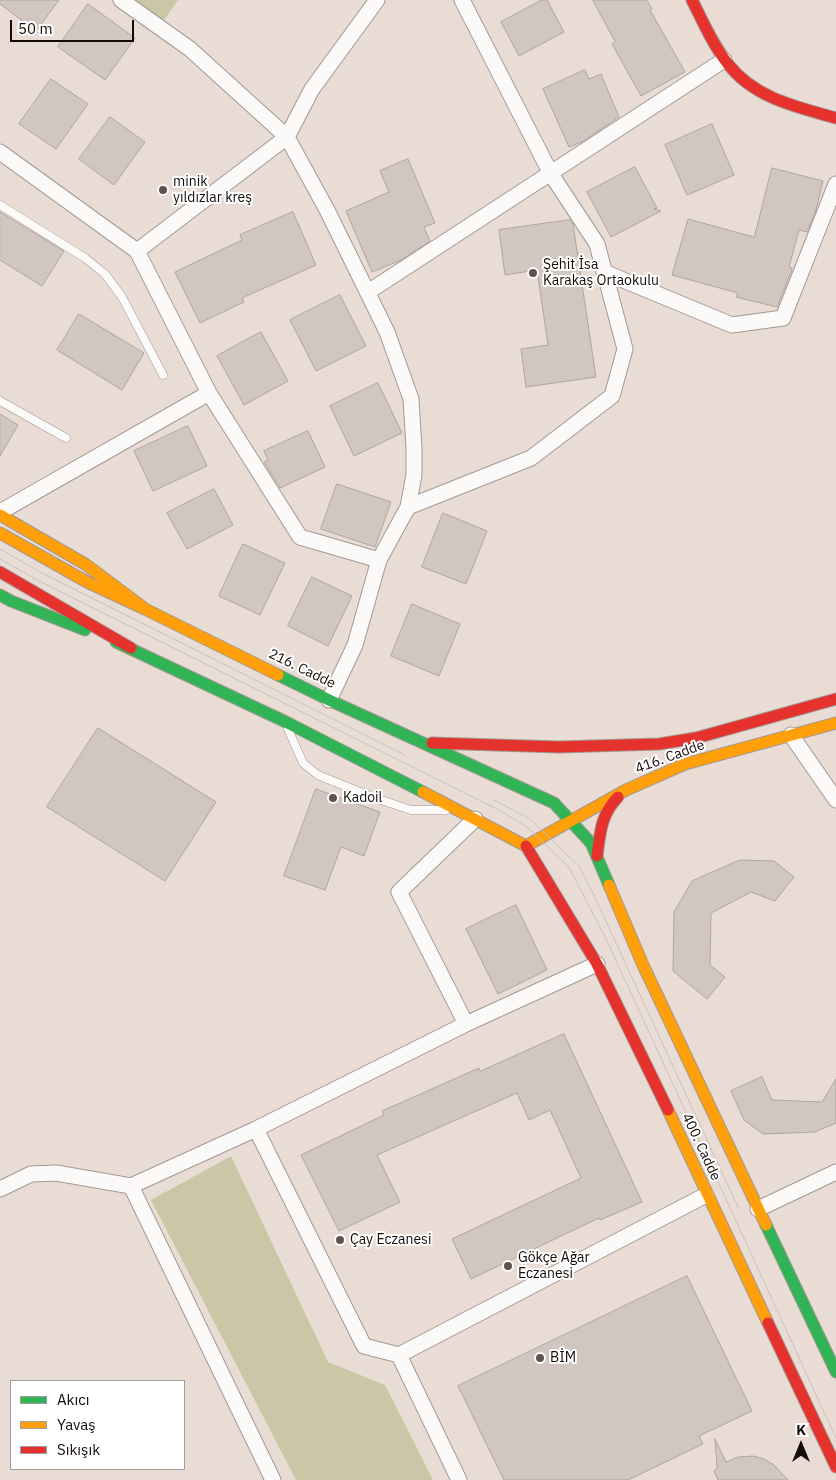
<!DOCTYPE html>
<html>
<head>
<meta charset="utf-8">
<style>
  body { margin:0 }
  #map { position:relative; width:836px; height:1480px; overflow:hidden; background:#e9dcd4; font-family:"IBM Plex Sans",sans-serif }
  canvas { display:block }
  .legend { position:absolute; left:10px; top:1380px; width:175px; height:90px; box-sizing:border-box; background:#fff; border:1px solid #a19d9c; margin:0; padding:6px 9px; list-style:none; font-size:15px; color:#130b07 }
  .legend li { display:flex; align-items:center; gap:10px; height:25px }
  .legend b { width:25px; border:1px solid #a19d9c }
  .north { position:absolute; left:776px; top:1420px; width:50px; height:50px; -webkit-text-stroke:4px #fff; paint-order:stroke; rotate:0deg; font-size:14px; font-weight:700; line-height:20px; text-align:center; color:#130b07 }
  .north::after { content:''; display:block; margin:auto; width:18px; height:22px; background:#130b07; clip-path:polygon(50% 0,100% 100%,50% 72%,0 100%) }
  .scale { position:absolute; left:10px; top:20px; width:124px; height:22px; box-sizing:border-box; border:2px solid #130b07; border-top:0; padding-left:6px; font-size:15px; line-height:18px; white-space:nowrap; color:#130b07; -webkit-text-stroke:4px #fff; paint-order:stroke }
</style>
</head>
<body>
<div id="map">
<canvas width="836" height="1480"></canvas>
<ul class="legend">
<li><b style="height:6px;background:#30b455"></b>Akıcı</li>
<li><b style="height:6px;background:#ff9f0a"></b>Yavaş</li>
<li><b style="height:6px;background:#e5322d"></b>Sıkışık</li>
</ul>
<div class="north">K</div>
<div class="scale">50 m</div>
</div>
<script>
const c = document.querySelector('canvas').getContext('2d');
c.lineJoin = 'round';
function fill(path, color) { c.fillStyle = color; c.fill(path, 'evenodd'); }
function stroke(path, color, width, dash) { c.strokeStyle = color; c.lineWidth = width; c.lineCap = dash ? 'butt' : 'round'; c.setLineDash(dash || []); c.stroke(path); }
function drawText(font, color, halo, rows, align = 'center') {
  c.font = font + ' "IBM Plex Sans",sans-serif'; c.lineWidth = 4; c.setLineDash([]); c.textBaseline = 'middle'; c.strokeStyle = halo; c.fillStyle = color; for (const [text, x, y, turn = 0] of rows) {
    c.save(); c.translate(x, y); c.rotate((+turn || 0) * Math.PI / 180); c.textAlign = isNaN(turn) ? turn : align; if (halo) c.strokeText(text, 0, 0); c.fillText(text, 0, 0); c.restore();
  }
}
fill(new Path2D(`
  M 131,0 L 178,0 L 162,23 Z
  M 231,1156 L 328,1362 L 385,1385 L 433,1480 L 296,1480 L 151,1200 Z`), '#c9c7a5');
const building = new Path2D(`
  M 0,0 L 59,0 L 36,31 L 0,4 Z
  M 542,0 L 547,0 L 564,32 L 519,56 L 501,22 Z
  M 593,0 L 647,0 L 652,9 L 650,10 L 685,72 L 641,96 L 612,44 L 615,42 Z
  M 88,4 L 135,38 L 105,80 L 58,47 Z
  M 585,70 L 589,79 L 601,74 L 619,117 L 582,142 L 569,147 L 543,89 Z
  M 51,79 L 88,104 L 56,149 L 19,124 Z
  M 110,117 L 145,142 L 114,185 L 79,159 Z
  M 712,124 L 734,175 L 687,195 L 665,145 Z
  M 408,159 L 435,223 L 424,227 L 430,241 L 401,260 L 372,272 L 346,211 L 389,192 L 380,171 Z
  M 635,167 L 657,208 L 654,209 L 661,211 L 611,237 L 587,192 Z
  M 772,168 L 823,181 L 816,210 L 807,232 L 799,230 L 789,267 L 792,268 L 791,272 L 777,307 L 736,297 L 738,293 L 672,275 L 688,219 L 754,237 Z
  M 0,212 L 64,251 L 42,286 L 0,260 Z
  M 293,212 L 316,265 L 242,298 L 244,302 L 200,323 L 175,272 L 242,240 L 240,235 Z
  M 570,220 L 573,224 L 596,377 L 526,387 L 521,349 L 548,345 L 537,270 L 505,275 L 499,230 Z
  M 340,295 L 366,346 L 316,371 L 290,320 Z
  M 79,314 L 144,353 L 122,390 L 57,350 Z
  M 261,332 L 288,381 L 244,405 L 217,356 Z
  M 378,383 L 402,433 L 354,456 L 330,406 Z
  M 0,414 L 18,425 L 0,456 Z
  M 188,426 L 207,466 L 153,491 L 134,451 Z
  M 308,431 L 325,467 L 280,488 L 264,462 L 268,460 L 264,451 Z
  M 337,484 L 391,502 L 375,547 L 321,529 Z
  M 214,489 L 233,525 L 187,549 L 167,513 Z
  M 443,513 L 487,531 L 466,584 L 422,567 Z
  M 243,544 L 285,563 L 260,615 L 219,596 Z
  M 312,577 L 352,596 L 328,646 L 288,626 Z
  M 412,604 L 460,624 L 439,676 L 391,656 Z
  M 98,728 L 216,802 L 165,881 L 47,807 Z
  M 316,789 L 380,812 L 364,856 L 341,847 L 325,890 L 284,876 Z
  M 740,860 L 774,861 L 794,877 L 775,901 L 751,892 L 711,913 L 710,965 L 725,977 L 707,999 L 673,971 L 674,912 L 692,881 Z
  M 516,905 L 547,970 L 498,994 L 466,929 Z
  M 564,1034 L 642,1202 L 600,1220 L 599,1218 L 471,1279 L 452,1239 L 581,1178 L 550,1110 L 529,1120 L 517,1093 L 377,1155 L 400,1202 L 339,1231 L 301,1155 L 384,1115 L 382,1111 L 479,1068 L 480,1071 Z
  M 762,1077 L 772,1100 L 822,1102 L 836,1079 L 836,1123 L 815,1132 L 763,1134 L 744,1120 L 731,1091 Z
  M 687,1276 L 752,1411 L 699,1436 L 703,1444 L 628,1480 L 504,1480 L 458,1386 Z
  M 715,1439 L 726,1462 L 738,1457 L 753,1456 L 764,1459 L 774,1465 L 788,1480 L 718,1480 L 714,1471 L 717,1468 Z`);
fill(building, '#d1c6c0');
stroke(building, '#afa59f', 1);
const lane = new Path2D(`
  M 0,205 L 85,258 L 105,274 L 122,297 L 163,375
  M 0,401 L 66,438
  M 288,729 L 303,763 L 318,775 L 372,797 L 411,810 L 446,810`);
const street = new Path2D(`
  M 121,0 L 190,49 L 287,137 L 327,210 L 387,332 L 411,399 L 414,448 L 414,475 L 408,507 L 379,560 L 355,645 L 329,700
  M 0,152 L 137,251 L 209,393 L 300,537 L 379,560
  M 137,251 L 287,137 L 312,89 L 377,0
  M 604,272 L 732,325 L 783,318 L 836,184
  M 368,292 L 724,60
  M 408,507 L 531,458 L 612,396 L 625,349 L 597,244 L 551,174 L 462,0
  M 0,512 L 209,393
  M 791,735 L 836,800
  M 466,1024 L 399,892 L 475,819
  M 256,1129 L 364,1346 L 399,1355
  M 131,1186 L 273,1480
  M 0,1189 L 31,1174 L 56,1173 L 131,1186 L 256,1129 L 466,1024 L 597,964
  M 758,1209 L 836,1172
  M 459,1480 L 399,1355 L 706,1195`);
const fast = new Path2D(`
  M 0,595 L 11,601 L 85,630
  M 116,642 L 286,722 L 423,792
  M 278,675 L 329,700 L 554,803 L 591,843 L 609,885
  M 766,1225 L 836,1372`);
const slow = new Path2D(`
  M 0,515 L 85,564 L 145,609 L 278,675
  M 0,533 L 87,582 L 145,609
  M 423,792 L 526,846
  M 526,846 L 626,790 L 685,764 L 836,723
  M 609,885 L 643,965 L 766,1225
  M 668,1110 L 768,1323`);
const jam = new Path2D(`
  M 692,0 C 703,22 713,45 728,64 C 754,98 797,107 836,118
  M 0,572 L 131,648
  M 432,743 L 559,747 L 659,744 L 696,738 L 836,699
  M 526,846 L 597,964 L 668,1110
  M 597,856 C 600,833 601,814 618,797
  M 768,1323 L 836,1467`);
stroke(lane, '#a39893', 9);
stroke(street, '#a39893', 17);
stroke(fast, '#a39893', 13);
stroke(slow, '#a39893', 13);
stroke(jam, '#a39893', 13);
stroke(lane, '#fcfaf9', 8);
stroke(street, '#fcfaf9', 15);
stroke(fast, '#30b455', 11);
stroke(slow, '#ff9f0a', 11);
stroke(jam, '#e5322d', 11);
stroke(new Path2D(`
  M 0,549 L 40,572 L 405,755
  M 0,559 L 39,581 L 497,809 L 527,827 L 569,867 L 608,943 L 836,1438
  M 494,800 L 530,819 L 579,866 L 592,891 L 738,1207`), '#c5c2c0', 1);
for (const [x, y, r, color] of [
  [163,190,5,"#5e544f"],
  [533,273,5,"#5e544f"],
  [333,798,5,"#5e544f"],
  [340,1240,5,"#5e544f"],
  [508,1266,5,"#5e544f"],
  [540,1358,5,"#5e544f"]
]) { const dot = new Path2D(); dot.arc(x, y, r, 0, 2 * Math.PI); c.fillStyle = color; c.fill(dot); stroke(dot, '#fff', 2); }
drawText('14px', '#130b07', '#fff', [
  ["minik",173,182],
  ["yıldızlar kreş",173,198],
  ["Şehit İsa",543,265],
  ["Karakaş Ortaokulu",543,281],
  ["Kadoil",343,798],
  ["Çay Eczanesi",350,1240],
  ["Gökçe Ağar",518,1258],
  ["Eczanesi",518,1274],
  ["BİM",550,1358]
], 'left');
drawText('14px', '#130b07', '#fff', [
  ["216. Cadde",302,669,26],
  ["416. Cadde",670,757,-20],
  ["400. Cadde",701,1147,65]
]);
</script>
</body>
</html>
